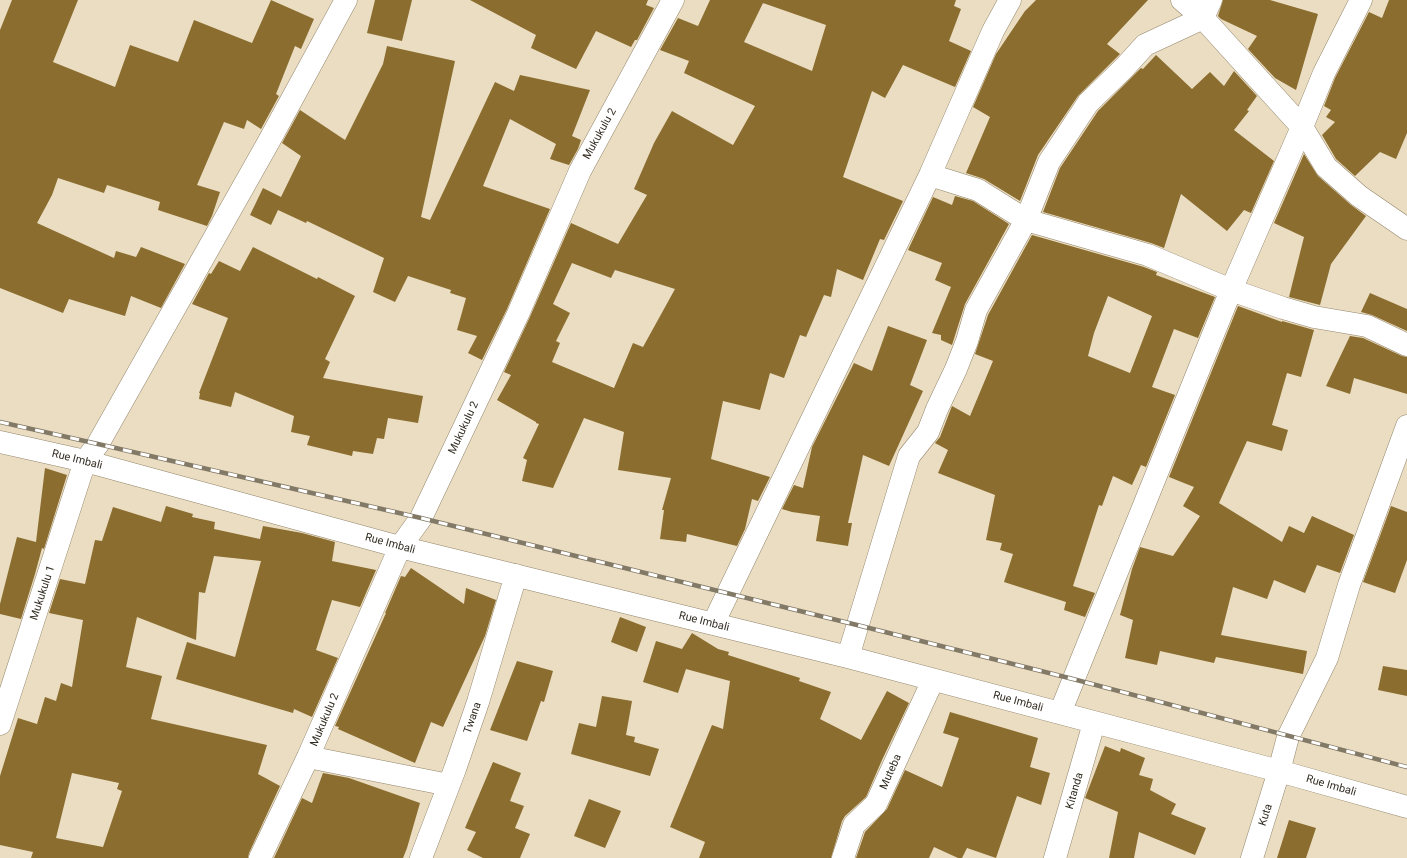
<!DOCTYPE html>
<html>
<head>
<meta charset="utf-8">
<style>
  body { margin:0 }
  canvas { display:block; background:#ebddc1 }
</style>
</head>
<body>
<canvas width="1407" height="858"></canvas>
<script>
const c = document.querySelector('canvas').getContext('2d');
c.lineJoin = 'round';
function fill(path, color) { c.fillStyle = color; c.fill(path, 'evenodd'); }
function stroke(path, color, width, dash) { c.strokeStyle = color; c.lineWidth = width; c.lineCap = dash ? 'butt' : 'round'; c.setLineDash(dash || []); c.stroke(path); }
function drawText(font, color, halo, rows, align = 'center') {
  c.font = font + ' Roboto,sans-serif'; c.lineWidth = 4; c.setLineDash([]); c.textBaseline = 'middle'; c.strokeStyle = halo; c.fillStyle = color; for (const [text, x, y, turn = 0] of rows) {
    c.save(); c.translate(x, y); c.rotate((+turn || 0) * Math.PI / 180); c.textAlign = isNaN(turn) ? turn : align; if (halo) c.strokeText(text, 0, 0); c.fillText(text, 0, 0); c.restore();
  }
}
fill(new Path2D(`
  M 12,0 L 78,0 L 53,62 L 115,87 L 130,45 L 178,62 L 194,20 L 252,43 L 271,0 L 314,19 L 301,49 L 295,46 L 276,94 L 279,96 L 261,129 L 247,120 L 244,129 L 224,122 L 197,185 L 220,192 L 212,216 L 207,226 L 158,210 L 160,202 L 107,185 L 104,193 L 58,178 L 52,195 L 37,223 L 114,258 L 116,251 L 136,257 L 141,247 L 185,264 L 161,308 L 131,296 L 125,316 L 69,299 L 63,313 L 0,288 L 0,30 Z
  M 375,0 L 412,0 L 402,41 L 367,33 Z
  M 470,0 L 648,0 L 646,5 L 654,8 L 637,40 L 635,40 L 631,47 L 596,31 L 576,69 L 531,48 L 536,35 Z
  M 710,0 L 956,0 L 954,6 L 961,9 L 949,41 L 971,51 L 955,87 L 903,65 L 885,98 L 872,91 L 843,177 L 903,201 L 884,240 L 880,239 L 863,280 L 837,269 L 831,297 L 824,295 L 806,337 L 800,335 L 784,378 L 770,373 L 760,410 L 723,401 L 711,459 L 770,477 L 758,501 L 752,499 L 745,529 L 737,546 L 687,534 L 686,542 L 660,539 L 664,510 L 662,510 L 671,478 L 618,470 L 624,432 L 584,418 L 553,488 L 522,481 L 527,460 L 523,458 L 539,424 L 536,423 L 536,422 L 497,400 L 511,375 L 504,372 L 529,319 L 571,223 L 618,244 L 647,195 L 634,189 L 654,143 L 672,111 L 733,145 L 755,106 L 684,73 L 689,61 L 660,50 L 678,18 L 698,26 ZM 764,1 L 763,3 L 826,25 L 812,71 L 744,42 ZM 572,263 L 611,278 L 615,270 L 675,289 L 643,347 L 633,343 L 614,388 L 552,362 L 560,343 L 556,341 L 570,313 L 553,304 Z
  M 1036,0 L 1148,0 L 1107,44 L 1120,54 L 1078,96 L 1038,155 L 1020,201 L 984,179 L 966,173 L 990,117 L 973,107 L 996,54 L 1025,11 Z
  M 1223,0 L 1270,0 L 1318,14 L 1296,90 L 1275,78 L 1248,49 L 1257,36 L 1221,19 L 1218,16 Z
  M 1389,0 L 1407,0 L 1407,133 L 1396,159 L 1380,152 L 1355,176 L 1336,159 L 1322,135 L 1335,122 L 1326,117 L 1331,110 L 1324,106 L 1335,78 L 1369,12 L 1382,18 Z
  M 387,46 L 455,61 L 421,217 L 430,220 L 495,82 L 514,91 L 520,75 L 590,90 L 572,136 L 581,140 L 578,149 L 569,165 L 550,159 L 556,144 L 510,119 L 483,186 L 550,209 L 507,309 L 482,360 L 468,353 L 477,336 L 457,330 L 466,298 L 450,293 L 451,290 L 408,276 L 395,302 L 373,292 L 384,258 L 307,221 L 306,223 L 278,210 L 271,225 L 250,215 L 263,188 L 281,197 L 301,156 L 282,143 L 300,110 L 345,140 L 383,64 Z
  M 1156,55 L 1192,89 L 1210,72 L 1224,86 L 1234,71 L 1257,96 L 1247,110 L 1249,111 L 1234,130 L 1274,161 L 1251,213 L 1244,210 L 1227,231 L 1181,194 L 1164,248 L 1151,243 L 1043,212 L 1060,168 L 1098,111 L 1141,68 L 1143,69 Z
  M 1304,154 L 1318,176 L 1351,205 L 1366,216 L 1331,264 L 1320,305 L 1289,297 L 1304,237 L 1274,223 Z
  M 955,196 L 973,201 L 1009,224 L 965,304 L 952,345 L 941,340 L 941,335 L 932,333 L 951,287 L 935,280 L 942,263 L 908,250 L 933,197 L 952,205 Z
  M 1032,235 L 1144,267 L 1157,272 L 1156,275 L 1215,297 L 1198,338 L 1174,329 L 1152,387 L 1175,395 L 1146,467 L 1141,465 L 1132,485 L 1113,476 L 1102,506 L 1099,505 L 1073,586 L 1095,593 L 1085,617 L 1064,610 L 1066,602 L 1004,582 L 1013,554 L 1000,550 L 1002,543 L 986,540 L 995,495 L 938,473 L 948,450 L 935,443 L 940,437 L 952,406 L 970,416 L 993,361 L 975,354 L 988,315 ZM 1108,296 L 1152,316 L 1130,373 L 1088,356 L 1094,333 Z
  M 253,247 L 317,279 L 318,277 L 355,296 L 325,359 L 330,362 L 323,378 L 423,396 L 418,423 L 388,418 L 384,439 L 377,438 L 373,454 L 353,451 L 352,456 L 307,445 L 310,436 L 291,432 L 294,416 L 235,392 L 231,407 L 199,399 L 200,393 L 199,393 L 228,318 L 192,304 L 209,273 L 211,274 L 219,261 L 240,271 Z
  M 1370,293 L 1407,309 L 1407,331 L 1372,315 L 1361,312 Z
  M 1238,306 L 1282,322 L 1282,321 L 1314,330 L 1301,377 L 1287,373 L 1272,425 L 1288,430 L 1282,451 L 1247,441 L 1219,503 L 1282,542 L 1289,526 L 1304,533 L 1312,516 L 1354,535 L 1340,573 L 1317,565 L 1305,593 L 1274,580 L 1267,599 L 1233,587 L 1221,635 L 1307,651 L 1303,674 L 1216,657 L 1214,663 L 1160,651 L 1157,665 L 1125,658 L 1133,620 L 1120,615 L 1132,569 L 1140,547 L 1173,556 L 1200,516 L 1183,506 L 1194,487 L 1169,477 Z
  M 888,326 L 927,340 L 910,385 L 923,391 L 889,466 L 863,455 L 848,523 L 852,523 L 848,546 L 816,541 L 820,516 L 792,512 L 782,509 L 794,485 L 803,488 L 812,447 L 854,363 L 872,371 Z
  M 1350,336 L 1363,338 L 1402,356 L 1407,357 L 1407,394 L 1354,378 L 1350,394 L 1326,386 Z
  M 45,468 L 67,475 L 44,549 L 42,548 L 35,574 L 21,619 L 0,614 L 0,604 L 17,537 L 36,542 Z
  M 166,506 L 193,514 L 192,517 L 215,522 L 214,529 L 260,539 L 263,526 L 302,533 L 335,542 L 332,561 L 376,570 L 360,607 L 332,600 L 316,650 L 338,658 L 312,717 L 294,709 L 293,713 L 176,679 L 187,642 L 235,657 L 261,561 L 214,556 L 205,593 L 199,592 L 196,640 L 137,617 L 126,667 L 162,676 L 151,719 L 267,745 L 258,774 L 280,786 L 249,853 L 248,858 L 31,858 L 33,852 L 0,845 L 0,776 L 18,718 L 37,724 L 45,697 L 56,701 L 61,683 L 72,687 L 83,620 L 49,613 L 60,579 L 85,584 L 95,540 L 102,541 L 113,507 L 161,522 ZM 72,773 L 119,783 L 117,789 L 122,791 L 103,847 L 56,838 Z
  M 1391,506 L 1407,512 L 1407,560 L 1395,593 L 1363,582 Z
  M 411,568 L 464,604 L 466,588 L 496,600 L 485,636 L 443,727 L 431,722 L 415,763 L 338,729 L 339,727 L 335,726 L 386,613 L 385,613 L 401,576 L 405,577 Z
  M 620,617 L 646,627 L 637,652 L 611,642 Z
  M 692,633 L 718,649 L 729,652 L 728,655 L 800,678 L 799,681 L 831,692 L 820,719 L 861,740 L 887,691 L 909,703 L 882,760 L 866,797 L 845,816 L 842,821 L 831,858 L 699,858 L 705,842 L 670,827 L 712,725 L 723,729 L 730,681 L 686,669 L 678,693 L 643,682 L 656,641 L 682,649 Z
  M 517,661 L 553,671 L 544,702 L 541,701 L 527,741 L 490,730 Z
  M 1383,666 L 1407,670 L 1407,696 L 1378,690 Z
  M 602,696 L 632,701 L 626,735 L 635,737 L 634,742 L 659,749 L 650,776 L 571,754 L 579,723 L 596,727 Z
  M 950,712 L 1038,738 L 1030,767 L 1050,773 L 1041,805 L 1017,796 L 996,858 L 967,848 L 962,858 L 958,858 L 934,847 L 929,858 L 856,858 L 865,832 L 887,809 L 905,770 L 942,787 L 959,738 L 943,733 Z
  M 1105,746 L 1120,752 L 1121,748 L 1145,758 L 1139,775 L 1153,779 L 1150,790 L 1176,804 L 1171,814 L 1206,828 L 1195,855 L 1139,832 L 1134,858 L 1109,858 L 1118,812 L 1085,798 Z
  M 493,762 L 521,773 L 510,801 L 524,806 L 515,828 L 530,834 L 520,858 L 483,858 L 467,850 L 476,832 L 465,828 Z
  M 323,773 L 349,778 L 420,803 L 407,848 L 403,858 L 274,858 L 302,798 L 312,803 Z
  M 589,799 L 621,811 L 605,848 L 574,836 Z
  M 1289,820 L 1316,828 L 1306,858 L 1277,858 Z`), '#8a6d2f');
const minor = new Path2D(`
  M 1182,0 L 1203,18 L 1302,127 L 1326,167 L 1359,196 L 1407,229
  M 930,175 L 978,190 L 1026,220 L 1148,255 L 1231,290 L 1283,308 L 1314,317 L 1367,326 L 1407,345
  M 0,442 L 85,461 L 400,547 L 848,657 L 1279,771 L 1407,807
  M 713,624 L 930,175 L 993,31 L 1010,0
  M 848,657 L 909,456 L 928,432 L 937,409 L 956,369 L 967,341 L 976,310 L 1026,220 L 1049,162 L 1088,103 L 1124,68 L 1145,45 L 1203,18 L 1211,0
  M 1060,713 L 1231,290 L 1302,127 L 1324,73 L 1361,0
  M 0,724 L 85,461 L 98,444 L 268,143 L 346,0
  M 308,757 L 449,785
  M 260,858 L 308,757 L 400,547 L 421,518 L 518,314 L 580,171 L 673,0
  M 421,858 L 455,769 L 478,702 L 516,575
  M 843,858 L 854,825 L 876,804 L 933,680
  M 1055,858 L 1094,723
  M 1252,858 L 1279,771 L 1288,737 L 1327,658 L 1349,585 L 1407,426`);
stroke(minor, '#93866d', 23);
stroke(minor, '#fff', 22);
const rail = new Path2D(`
  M 0,422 L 98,444 L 421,518 L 857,625 L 1073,679 L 1407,767`);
stroke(rail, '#827967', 4.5);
stroke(rail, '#fff', 3, [9]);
drawText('11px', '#322d22', '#fff', [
  ["Mukukulu 2",600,134,-61],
  ["Mukukulu 2",464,428,-65],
  ["Rue Imbali",77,460,14],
  ["Rue Imbali",390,544,15],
  ["Mukukulu 1",43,593,-72],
  ["Rue Imbali",704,622,14],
  ["Rue Imbali",1018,702,15],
  ["Twana",473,718,-71],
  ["Mukukulu 2",325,720,-67],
  ["Muteba",891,772,-66],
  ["Rue Imbali",1331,786,16],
  ["Kitanda",1075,791,-74],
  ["Kuta",1266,815,-72]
]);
</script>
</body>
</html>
